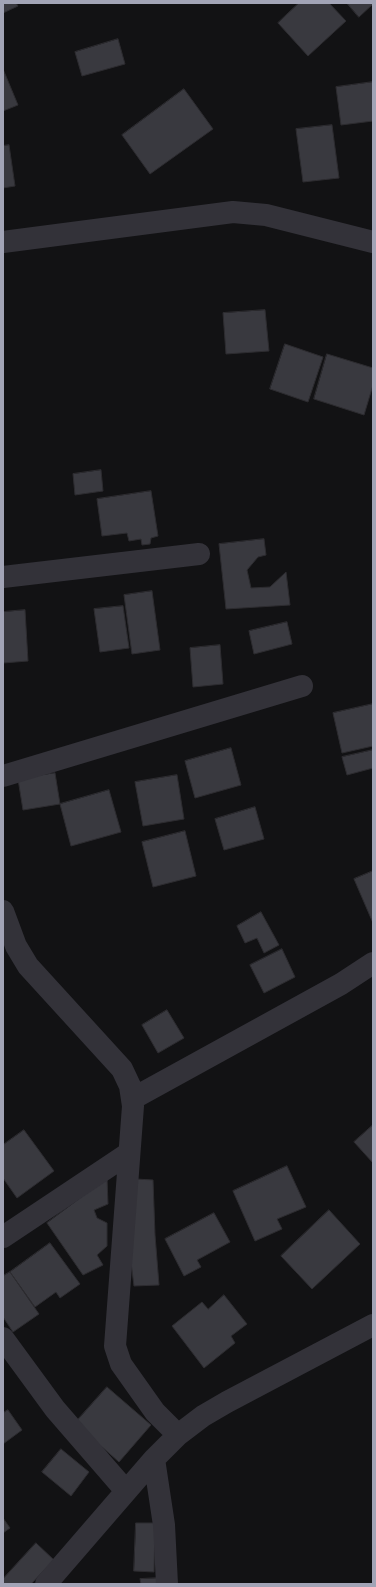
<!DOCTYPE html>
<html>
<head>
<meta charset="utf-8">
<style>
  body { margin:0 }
  #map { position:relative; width:376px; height:1587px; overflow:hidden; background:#121214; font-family:"Alegreya Sans",sans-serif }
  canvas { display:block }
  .frame { position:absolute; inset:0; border:4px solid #a2a4b6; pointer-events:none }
</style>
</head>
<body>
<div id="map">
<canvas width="376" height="1587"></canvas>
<div class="frame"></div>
</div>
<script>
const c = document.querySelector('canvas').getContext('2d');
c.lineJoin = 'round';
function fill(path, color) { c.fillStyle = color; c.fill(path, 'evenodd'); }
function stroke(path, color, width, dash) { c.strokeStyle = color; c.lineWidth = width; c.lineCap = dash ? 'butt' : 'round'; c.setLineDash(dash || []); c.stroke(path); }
const building = new Path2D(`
  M 3,3 L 16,3 L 18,6 L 3,13 Z
  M 299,3 L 329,3 L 346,21 L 308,56 L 278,23 Z
  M 347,3 L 373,3 L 373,4 L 359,17 Z
  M 118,39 L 125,64 L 82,76 L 75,52 Z
  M 3,69 L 18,105 L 3,111 Z
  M 373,82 L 373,121 L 341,125 L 336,87 Z
  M 184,89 L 213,129 L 150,174 L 122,135 Z
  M 332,125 L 339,178 L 303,182 L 296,129 Z
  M 9,145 L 15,186 L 3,188 L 3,146 Z
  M 265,310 L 269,351 L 226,354 L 223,313 Z
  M 285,344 L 323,357 L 308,402 L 270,389 Z
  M 327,354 L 373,368 L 373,385 L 364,415 L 314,399 Z
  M 101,470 L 103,491 L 75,495 L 73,474 Z
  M 151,491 L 158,536 L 151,538 L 150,544 L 142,545 L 141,539 L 129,541 L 127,533 L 102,536 L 97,499 Z
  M 264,539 L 266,555 L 258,557 L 247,570 L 251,588 L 270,587 L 286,572 L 290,605 L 226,609 L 219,544 Z
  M 152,591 L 160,650 L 132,654 L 124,595 Z
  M 123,606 L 129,648 L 100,652 L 94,609 Z
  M 25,610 L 28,661 L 3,663 L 3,612 Z
  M 287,622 L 292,644 L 254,654 L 249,631 Z
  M 220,645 L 223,684 L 193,687 L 190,648 Z
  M 373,704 L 373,746 L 342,753 L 333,713 Z
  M 231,748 L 241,785 L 195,798 L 185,761 Z
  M 373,750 L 373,768 L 347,775 L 342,757 Z
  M 55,773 L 60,804 L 23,810 L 18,779 Z
  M 177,775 L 184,819 L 143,826 L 135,782 Z
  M 109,790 L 121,832 L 71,846 L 60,804 Z
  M 255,807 L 264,839 L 224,850 L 215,819 Z
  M 185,831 L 196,876 L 153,887 L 142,842 Z
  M 373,871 L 373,923 L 354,879 Z
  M 261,912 L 279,945 L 264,953 L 257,938 L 245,943 L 237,926 Z
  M 282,949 L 295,977 L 264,993 L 250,965 Z
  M 167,1010 L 184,1038 L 158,1053 L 142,1025 Z
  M 373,1125 L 373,1163 L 354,1142 Z
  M 24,1130 L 54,1171 L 17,1198 L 3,1178 L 3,1145 Z
  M 287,1166 L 306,1207 L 277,1219 L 282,1229 L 255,1241 L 233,1191 Z
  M 107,1178 L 108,1204 L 94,1210 L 97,1218 L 107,1223 L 107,1246 L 97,1255 L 103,1265 L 83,1275 L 47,1223 Z
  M 136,1179 L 153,1180 L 155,1235 L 159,1285 L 134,1286 L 129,1246 Z
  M 329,1210 L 360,1244 L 312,1289 L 281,1256 Z
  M 214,1213 L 230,1242 L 197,1260 L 201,1267 L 184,1276 L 165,1239 Z
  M 50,1243 L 80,1284 L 60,1298 L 56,1292 L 35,1307 L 10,1272 Z
  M 10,1272 L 39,1314 L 13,1332 L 3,1317 L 3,1276 Z
  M 224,1295 L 247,1324 L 231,1336 L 235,1343 L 204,1368 L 172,1326 L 202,1302 L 208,1309 Z
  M 107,1387 L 151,1425 L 119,1462 L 75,1423 Z
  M 8,1410 L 22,1430 L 3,1444 L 3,1413 Z
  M 61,1449 L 89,1472 L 71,1496 L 42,1472 Z
  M 3,1518 L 10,1528 L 3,1533 Z
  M 136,1523 L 155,1523 L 154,1572 L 134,1571 Z
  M 36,1543 L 54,1560 L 31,1584 L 3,1584 L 3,1579 Z
  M 160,1578 L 160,1584 L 141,1584 L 140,1579 Z`);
fill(building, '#39393f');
stroke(building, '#2d2c30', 1);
stroke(new Path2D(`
  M 3,242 L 233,212 L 266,215 L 373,242
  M 3,577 L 199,554
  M 3,776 L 302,686
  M 3,911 L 16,946 L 28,966 L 122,1069 L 130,1086 L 133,1106 L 115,1346 L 121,1364 L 155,1412 L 178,1435 L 203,1416 L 227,1402 L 373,1325
  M 132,1099 L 341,984 L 373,963
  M 3,1237 L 129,1153
  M 3,1338 L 55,1409 L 126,1491
  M 154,1459 L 164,1525 L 167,1584
  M 46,1584 L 154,1459 L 178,1435`), '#333239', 22);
</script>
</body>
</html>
